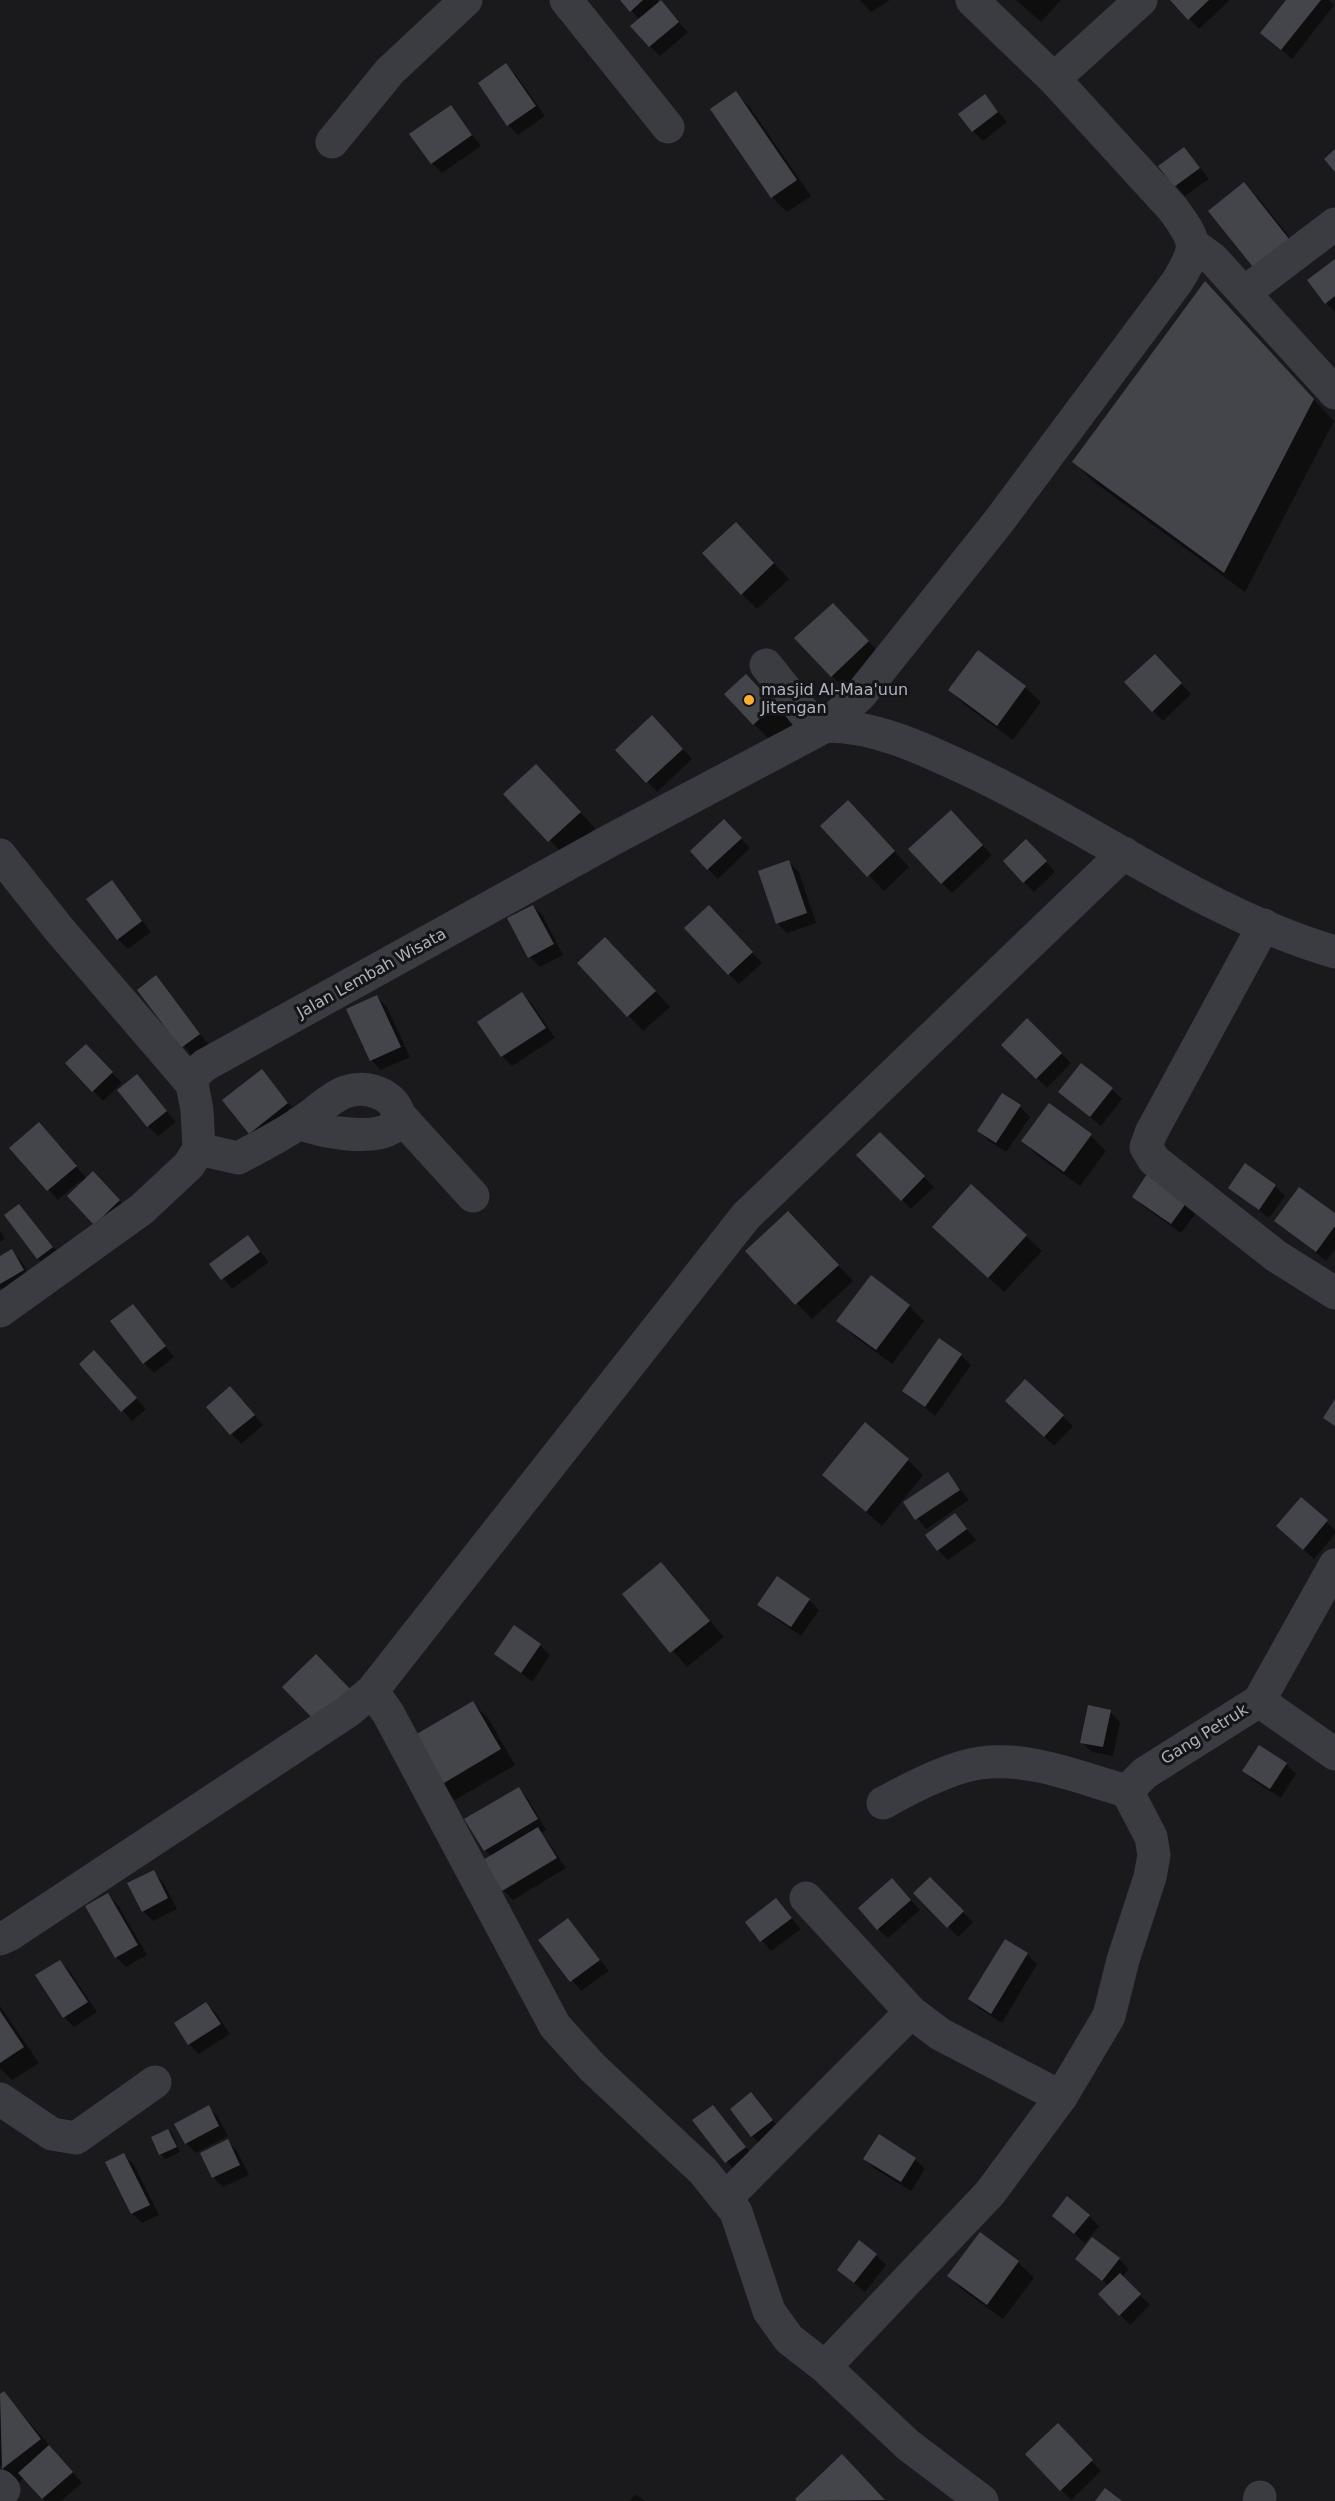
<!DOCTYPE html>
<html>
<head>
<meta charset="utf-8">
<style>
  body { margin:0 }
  canvas { display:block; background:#1a1a1d }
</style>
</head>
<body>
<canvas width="1335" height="2501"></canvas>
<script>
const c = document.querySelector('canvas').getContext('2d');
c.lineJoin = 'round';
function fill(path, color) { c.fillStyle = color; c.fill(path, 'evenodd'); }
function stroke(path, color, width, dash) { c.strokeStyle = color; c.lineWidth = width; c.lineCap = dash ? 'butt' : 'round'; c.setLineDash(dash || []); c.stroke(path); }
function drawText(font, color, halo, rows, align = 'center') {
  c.font = font + ' "DejaVu Sans",sans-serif'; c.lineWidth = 6; c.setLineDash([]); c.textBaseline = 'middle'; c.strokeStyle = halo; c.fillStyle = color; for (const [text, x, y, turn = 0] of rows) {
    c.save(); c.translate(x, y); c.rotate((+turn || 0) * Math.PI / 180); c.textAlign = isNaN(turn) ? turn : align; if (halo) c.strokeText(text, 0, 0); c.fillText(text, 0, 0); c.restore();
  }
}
fill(new Path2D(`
  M 622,0 L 657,0 L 688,32 L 660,56 L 650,46 L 640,20 Z
  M 860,0 L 890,0 L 871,12 Z
  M 1016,0 L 1061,0 L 1041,22 Z
  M 1172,0 L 1230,0 L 1199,29 Z
  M 1288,0 L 1329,0 L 1334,5 L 1292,59 L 1262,33 Z
  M 506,65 L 516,75 L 545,116 L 518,135 L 508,125 Z
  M 736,93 L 751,109 L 811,196 L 787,212 L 772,197 Z
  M 985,96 L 1007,122 L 983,141 L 973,131 Z
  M 451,107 L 481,146 L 442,173 L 432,163 Z
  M 1184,148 L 1209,179 L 1185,196 L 1160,166 Z
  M 1244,184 L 1259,199 L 1308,260 L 1258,271 Z
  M 1335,261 L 1335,312 L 1326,303 Z
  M 1225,304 L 1334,421 L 1245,592 L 1094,482 L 1074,462 Z
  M 751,539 L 789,579 L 757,609 L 742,594 Z
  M 849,620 L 883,657 L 847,691 L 832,676 Z
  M 1165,666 L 1191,694 L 1163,721 L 1153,711 Z
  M 1025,687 L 1041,702 L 1013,740 L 965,705 L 950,690 Z
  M 766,696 L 794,726 L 774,744 L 754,724 Z
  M 662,727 L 692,759 L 657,792 L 617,750 Z
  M 551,781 L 595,828 L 565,856 L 505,794 Z
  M 863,817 L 909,867 L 884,891 L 822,826 Z
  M 960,822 L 992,855 L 952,893 L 942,883 Z
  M 734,831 L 750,848 L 718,879 L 708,869 Z
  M 1036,851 L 1055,872 L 1034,892 L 1024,882 Z
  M 789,862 L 799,872 L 816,923 L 787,933 L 777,923 Z
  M 112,882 L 151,932 L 128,949 L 118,939 Z
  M 533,906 L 543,916 L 563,955 L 540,967 L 530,957 Z
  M 719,917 L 762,963 L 739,984 L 729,974 Z
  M 621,954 L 670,1007 L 643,1031 L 579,964 Z
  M 155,977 L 209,1045 L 193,1057 L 139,990 Z
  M 522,994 L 532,1004 L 555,1038 L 512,1066 L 502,1056 L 479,1022 Z
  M 377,997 L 387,1007 L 410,1057 L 381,1070 L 371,1060 Z
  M 1027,1020 L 1071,1063 L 1047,1088 L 1003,1045 Z
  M 86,1046 L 122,1083 L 103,1101 L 67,1063 Z
  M 262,1071 L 297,1113 L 260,1143 L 250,1133 Z
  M 137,1076 L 176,1122 L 158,1136 L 148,1126 Z
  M 1112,1089 L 1122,1099 L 1101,1126 L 1060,1092 Z
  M 1020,1107 L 1030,1117 L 1006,1152 L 989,1141 L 979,1131 Z
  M 48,1134 L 87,1179 L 103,1183 L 129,1211 L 105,1233 L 81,1180 L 58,1200 L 11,1148 Z
  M 880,1134 L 934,1187 L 911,1209 L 858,1155 Z
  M 1091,1136 L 1106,1151 L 1080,1186 L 1038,1156 L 1023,1141 Z
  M 1148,1176 L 1196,1213 L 1181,1233 L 1143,1206 L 1133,1196 Z
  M 971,1186 L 1042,1251 L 1004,1292 L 949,1242 Z
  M 1275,1186 L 1285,1196 L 1269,1218 L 1230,1188 Z
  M 19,1206 L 62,1257 L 48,1268 L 38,1258 Z
  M 1335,1215 L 1335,1249 L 1326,1261 L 1276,1221 Z
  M 803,1228 L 853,1281 L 812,1319 L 747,1252 Z
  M 0,1231 L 5,1239 L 0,1242 Z
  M 248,1237 L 269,1262 L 232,1289 L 211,1264 Z
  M 12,1251 L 21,1261 L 33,1280 L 8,1295 L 0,1287 L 0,1258 Z
  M 133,1306 L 174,1357 L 154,1373 L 144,1363 Z
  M 909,1306 L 924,1321 L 892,1364 L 854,1336 L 838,1320 Z
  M 961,1355 L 971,1365 L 935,1416 L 904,1391 Z
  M 104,1362 L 146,1409 L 132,1421 L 81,1364 Z
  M 1025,1382 L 1073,1426 L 1054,1446 L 1017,1411 Z
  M 240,1398 L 263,1425 L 241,1444 L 208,1407 Z
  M 908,1460 L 923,1475 L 882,1526 L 824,1475 Z
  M 948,1474 L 969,1500 L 926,1529 L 905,1503 Z
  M 1301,1499 L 1335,1530 L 1335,1534 L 1314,1559 L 1288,1536 Z
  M 955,1515 L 976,1540 L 948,1560 L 938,1550 Z
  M 661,1564 L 724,1637 L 687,1667 L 624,1594 Z
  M 809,1600 L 819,1610 L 801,1636 L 769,1614 L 759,1604 Z
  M 540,1645 L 550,1655 L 532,1682 L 496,1653 Z
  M 472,1703 L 488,1718 L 515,1765 L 455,1800 L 440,1785 Z
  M 1110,1712 L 1120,1722 L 1113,1756 L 1092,1752 L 1082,1742 Z
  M 1260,1747 L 1286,1764 L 1296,1774 L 1281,1798 L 1254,1781 L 1244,1771 Z
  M 518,1789 L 528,1799 L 546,1830 L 542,1833 L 566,1868 L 513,1900 L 503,1890 L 485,1861 L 492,1857 L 485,1850 Z
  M 153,1872 L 163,1882 L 177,1909 L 153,1921 L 143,1911 Z
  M 930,1879 L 973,1922 L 958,1937 L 915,1893 Z
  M 902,1890 L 920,1910 L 888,1938 L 878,1929 Z
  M 108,1895 L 118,1905 L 147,1955 L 126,1967 L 116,1957 Z
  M 776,1900 L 801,1929 L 771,1951 L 747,1922 Z
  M 568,1920 L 609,1971 L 581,1991 L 540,1940 Z
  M 1005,1941 L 1027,1954 L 1037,1964 L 1002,2023 L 980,2009 L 970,1999 Z
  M 60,1962 L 70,1972 L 97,2012 L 74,2027 L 64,2017 Z
  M 206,2004 L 216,2013 L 230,2034 L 199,2054 L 189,2044 L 176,2023 Z
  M 0,2006 L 39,2063 L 12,2080 L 0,2068 Z
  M 751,2094 L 782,2131 L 762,2146 L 752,2136 Z
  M 208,2107 L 218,2117 L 228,2136 L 196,2153 L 186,2143 Z
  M 712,2107 L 755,2158 L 736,2172 L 694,2121 Z
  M 168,2130 L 173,2135 L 180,2152 L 165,2159 L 161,2154 Z
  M 227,2141 L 237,2151 L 249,2175 L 223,2187 L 213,2177 Z
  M 124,2155 L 134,2165 L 159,2215 L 142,2223 L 132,2213 Z
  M 865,2159 L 915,2159 L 925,2169 L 911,2191 L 875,2169 Z
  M 1054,2216 L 1089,2216 L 1099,2226 L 1085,2243 Z
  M 980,2234 L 1018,2262 L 1034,2278 L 1003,2319 L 964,2291 L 949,2276 Z
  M 876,2255 L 886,2265 L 865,2292 L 839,2270 Z
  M 1077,2259 L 1119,2259 L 1129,2269 L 1122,2277 L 1150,2305 L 1130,2325 L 1100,2294 L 1109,2286 Z
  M 4,2393 L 82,2483 L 61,2501 L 45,2501 L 25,2478 L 18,2483 L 0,2465 L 0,2396 Z
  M 1058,2426 L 1101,2471 L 1071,2500 L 1027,2454 Z
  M 857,2472 L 885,2501 L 799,2501 L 797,2499 Z
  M 635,2494 L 645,2501 L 630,2501 Z`), '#0007');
fill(new Path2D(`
  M 620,0 L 643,0 L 630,12 Z
  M 661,0 L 679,22 L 649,47 L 630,26 Z
  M 1170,0 L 1209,0 L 1188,20 Z
  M 1286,0 L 1321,0 L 1281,50 L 1260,33 Z
  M 506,63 L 536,106 L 507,126 L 478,83 Z
  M 736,91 L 797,180 L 771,198 L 710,109 Z
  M 985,94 L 998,112 L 972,132 L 958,114 Z
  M 451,105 L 472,135 L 431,164 L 409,134 Z
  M 1184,147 L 1200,168 L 1174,187 L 1158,166 Z
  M 1335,149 L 1335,172 L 1324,159 Z
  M 1244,182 L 1293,244 L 1257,272 L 1208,211 Z
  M 1335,259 L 1335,296 L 1325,304 L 1307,280 Z
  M 1205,281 L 1314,399 L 1224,573 L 1072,462 Z
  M 736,522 L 774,563 L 741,595 L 702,553 Z
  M 833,603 L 869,641 L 831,677 L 794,638 Z
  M 978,650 L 1026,686 L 997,726 L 948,690 Z
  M 1155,654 L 1182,683 L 1152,712 L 1124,682 Z
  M 746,674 L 775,705 L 753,725 L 724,694 Z
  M 652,715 L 683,749 L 646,783 L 615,750 Z
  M 536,764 L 581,812 L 548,842 L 503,794 Z
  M 848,800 L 895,851 L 867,877 L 820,826 Z
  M 951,810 L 983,845 L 941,884 L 908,849 Z
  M 724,819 L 742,838 L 707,870 L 690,851 Z
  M 1026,839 L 1047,861 L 1023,883 L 1003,861 Z
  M 789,860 L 807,913 L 776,924 L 758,871 Z
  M 112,880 L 142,921 L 117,940 L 86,899 Z
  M 533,905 L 554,944 L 528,958 L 507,918 Z
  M 709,905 L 753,952 L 728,975 L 684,928 Z
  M 605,937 L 656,991 L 627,1017 L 577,963 Z
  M 156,975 L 200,1034 L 181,1048 L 137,990 Z
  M 522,992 L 546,1028 L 501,1057 L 477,1022 Z
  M 377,995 L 401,1047 L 370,1061 L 346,1009 Z
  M 1027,1018 L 1062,1053 L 1036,1079 L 1001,1045 Z
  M 86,1044 L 113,1072 L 92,1092 L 65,1063 Z
  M 1081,1063 L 1113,1088 L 1090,1117 L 1058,1092 Z
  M 262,1069 L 288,1103 L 249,1134 L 222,1100 Z
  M 137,1074 L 167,1111 L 147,1127 L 117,1090 Z
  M 1002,1093 L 1021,1105 L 996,1143 L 977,1131 Z
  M 1049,1103 L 1092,1134 L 1064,1172 L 1021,1141 Z
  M 39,1122 L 77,1166 L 47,1191 L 9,1148 Z
  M 880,1132 L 925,1176 L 901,1201 L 856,1155 Z
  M 1245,1163 L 1276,1185 L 1259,1210 L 1228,1188 Z
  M 93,1171 L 120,1200 L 94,1225 L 67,1196 Z
  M 1147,1174 L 1187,1202 L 1171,1224 L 1132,1197 Z
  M 971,1184 L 1027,1235 L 988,1278 L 932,1227 Z
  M 1299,1187 L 1335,1213 L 1335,1226 L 1316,1252 L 1274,1221 Z
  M 19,1204 L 53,1247 L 37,1259 L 4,1215 Z
  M 788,1211 L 839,1265 L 795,1305 L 745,1251 Z
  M 248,1235 L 260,1252 L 221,1280 L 209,1264 Z
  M 12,1249 L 24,1270 L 0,1284 L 0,1256 Z
  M 871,1275 L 910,1305 L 876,1350 L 836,1321 Z
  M 133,1304 L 166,1346 L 143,1364 L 110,1321 Z
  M 939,1338 L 962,1354 L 925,1407 L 902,1391 Z
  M 94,1350 L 137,1398 L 121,1412 L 79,1364 Z
  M 1025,1379 L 1064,1415 L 1044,1437 L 1005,1401 Z
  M 230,1386 L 255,1415 L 230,1435 L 206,1407 Z
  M 1335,1399 L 1335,1426 L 1323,1418 Z
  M 865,1422 L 909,1459 L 866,1512 L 822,1475 Z
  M 948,1472 L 960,1490 L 915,1520 L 903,1502 Z
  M 1301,1497 L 1328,1520 L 1303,1550 L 1276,1526 Z
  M 955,1513 L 967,1529 L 937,1551 L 925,1535 Z
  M 661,1562 L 710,1621 L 670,1653 L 622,1594 Z
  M 777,1576 L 810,1599 L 791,1627 L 757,1605 Z
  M 514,1625 L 541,1644 L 521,1673 L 494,1654 Z
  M 316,1654 L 355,1694 L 321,1727 L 282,1687 Z
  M 473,1701 L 501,1749 L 439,1786 L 410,1738 Z
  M 1088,1705 L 1111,1710 L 1103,1747 L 1080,1743 Z
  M 1259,1745 L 1287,1763 L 1270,1789 L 1242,1771 Z
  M 519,1787 L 538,1819 L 484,1851 L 464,1819 Z
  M 538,1827 L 557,1858 L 502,1891 L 483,1860 Z
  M 154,1870 L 168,1898 L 142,1912 L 127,1883 Z
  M 930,1877 L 964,1911 L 947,1928 L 913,1893 Z
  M 892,1878 L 911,1900 L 877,1930 L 858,1908 Z
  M 108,1893 L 138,1945 L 115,1958 L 85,1906 Z
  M 776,1898 L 792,1918 L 760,1942 L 745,1922 Z
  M 568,1918 L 600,1960 L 570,1982 L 538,1940 Z
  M 1005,1939 L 1028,1953 L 991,2014 L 968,1999 Z
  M 60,1960 L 88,2002 L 63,2018 L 35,1975 Z
  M 206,2002 L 221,2024 L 188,2045 L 174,2023 Z
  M 0,2011 L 24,2047 L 0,2063 Z
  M 751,2092 L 773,2120 L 751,2137 L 730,2109 Z
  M 209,2105 L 219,2126 L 185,2144 L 174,2124 Z
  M 713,2105 L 746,2147 L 725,2163 L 692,2120 Z
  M 168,2129 L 177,2147 L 159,2155 L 151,2137 Z
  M 879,2134 L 916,2158 L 901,2182 L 863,2159 Z
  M 228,2139 L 240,2165 L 212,2178 L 200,2153 Z
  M 124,2153 L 150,2205 L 131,2214 L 105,2162 Z
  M 1067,2196 L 1090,2215 L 1074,2234 L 1052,2216 Z
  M 980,2232 L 1019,2261 L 987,2305 L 947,2276 Z
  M 1092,2237 L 1120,2258 L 1102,2281 L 1075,2259 Z
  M 859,2240 L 877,2254 L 854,2283 L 837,2270 Z
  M 1120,2273 L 1141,2294 L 1119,2316 L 1098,2294 Z
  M 4,2391 L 41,2439 L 2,2469 L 0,2394 Z
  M 1058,2423 L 1093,2460 L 1060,2491 L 1025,2454 Z
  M 49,2445 L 73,2472 L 42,2499 L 18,2473 Z
  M 842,2454 L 885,2500 L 797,2501 L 795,2499 Z
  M 1105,2488 L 1122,2501 L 1095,2501 Z`), '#44454a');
stroke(new Path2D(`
  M 566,0 L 668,127
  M 1054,79 L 1141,0
  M 332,142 L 390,71 L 466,0
  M 1194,245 L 1213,259 L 1335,393
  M 1244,293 L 1335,224
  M 766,665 L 817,729
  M 826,726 L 861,694 L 999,521 L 1177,282 C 1199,246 1197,242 1173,209 L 1054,79 L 972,0
  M 0,855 L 58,928 L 192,1084
  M 1264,925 L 1151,1133 L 1146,1147 L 1154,1160 L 1276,1256 L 1335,1293
  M 299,1123 C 321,1132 371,1141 392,1128 L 399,1115
  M 199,1149 L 238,1158 C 261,1146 285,1134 307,1118 C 319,1110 331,1097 345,1092 C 365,1085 394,1093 399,1115 L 473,1196
  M 0,1311 L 142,1209 L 189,1165 L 199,1149 L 197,1110 L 192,1084 L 195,1074 L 205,1065 L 611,840 L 826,726 C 878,726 926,750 973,772 C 1094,829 1205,914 1335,952
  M 372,1691 L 388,1713 L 555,2026 L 593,2068 L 703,2171 L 736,2212 L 769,2311 L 789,2339 L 825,2367 L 908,2445 L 982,2501
  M 1259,1701 L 1335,1754
  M 883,1803 C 910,1788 950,1767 980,1763 C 1030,1756 1080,1778 1127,1791
  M 806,1898 L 911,2012 L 940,2034 L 1061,2097
  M 0,1939 L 9,1935 L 347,1712 L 372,1691 L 746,1216 L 1124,853
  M 0,2099 L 52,2134 L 76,2138 L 155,2082
  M 725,2199 L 911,2012
  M 825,2367 L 990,2193 L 1061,2097 L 1109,2016 L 1123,1960 L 1150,1877 L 1154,1855 L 1151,1837 L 1127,1791 L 1145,1773 L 1259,1701 L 1335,1565
  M 0,2486 L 4,2490
  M 1259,2501 L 1260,2497`), '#3a3c42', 33);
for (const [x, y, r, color] of [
  [749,700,6,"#ffaf2f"]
]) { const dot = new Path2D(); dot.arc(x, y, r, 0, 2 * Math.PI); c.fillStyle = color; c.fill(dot); stroke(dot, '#151518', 2); }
drawText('16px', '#abb2bd', '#151518', [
  ["masjid Al-Maa'uun",761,691],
  ["Jitengan",761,709]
], 'left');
drawText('16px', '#abb2bd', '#151518', [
  ["Jalan Lembah Wisata",372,974,-29],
  ["Gang Petruk",1205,1735,-32]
]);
</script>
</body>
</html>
